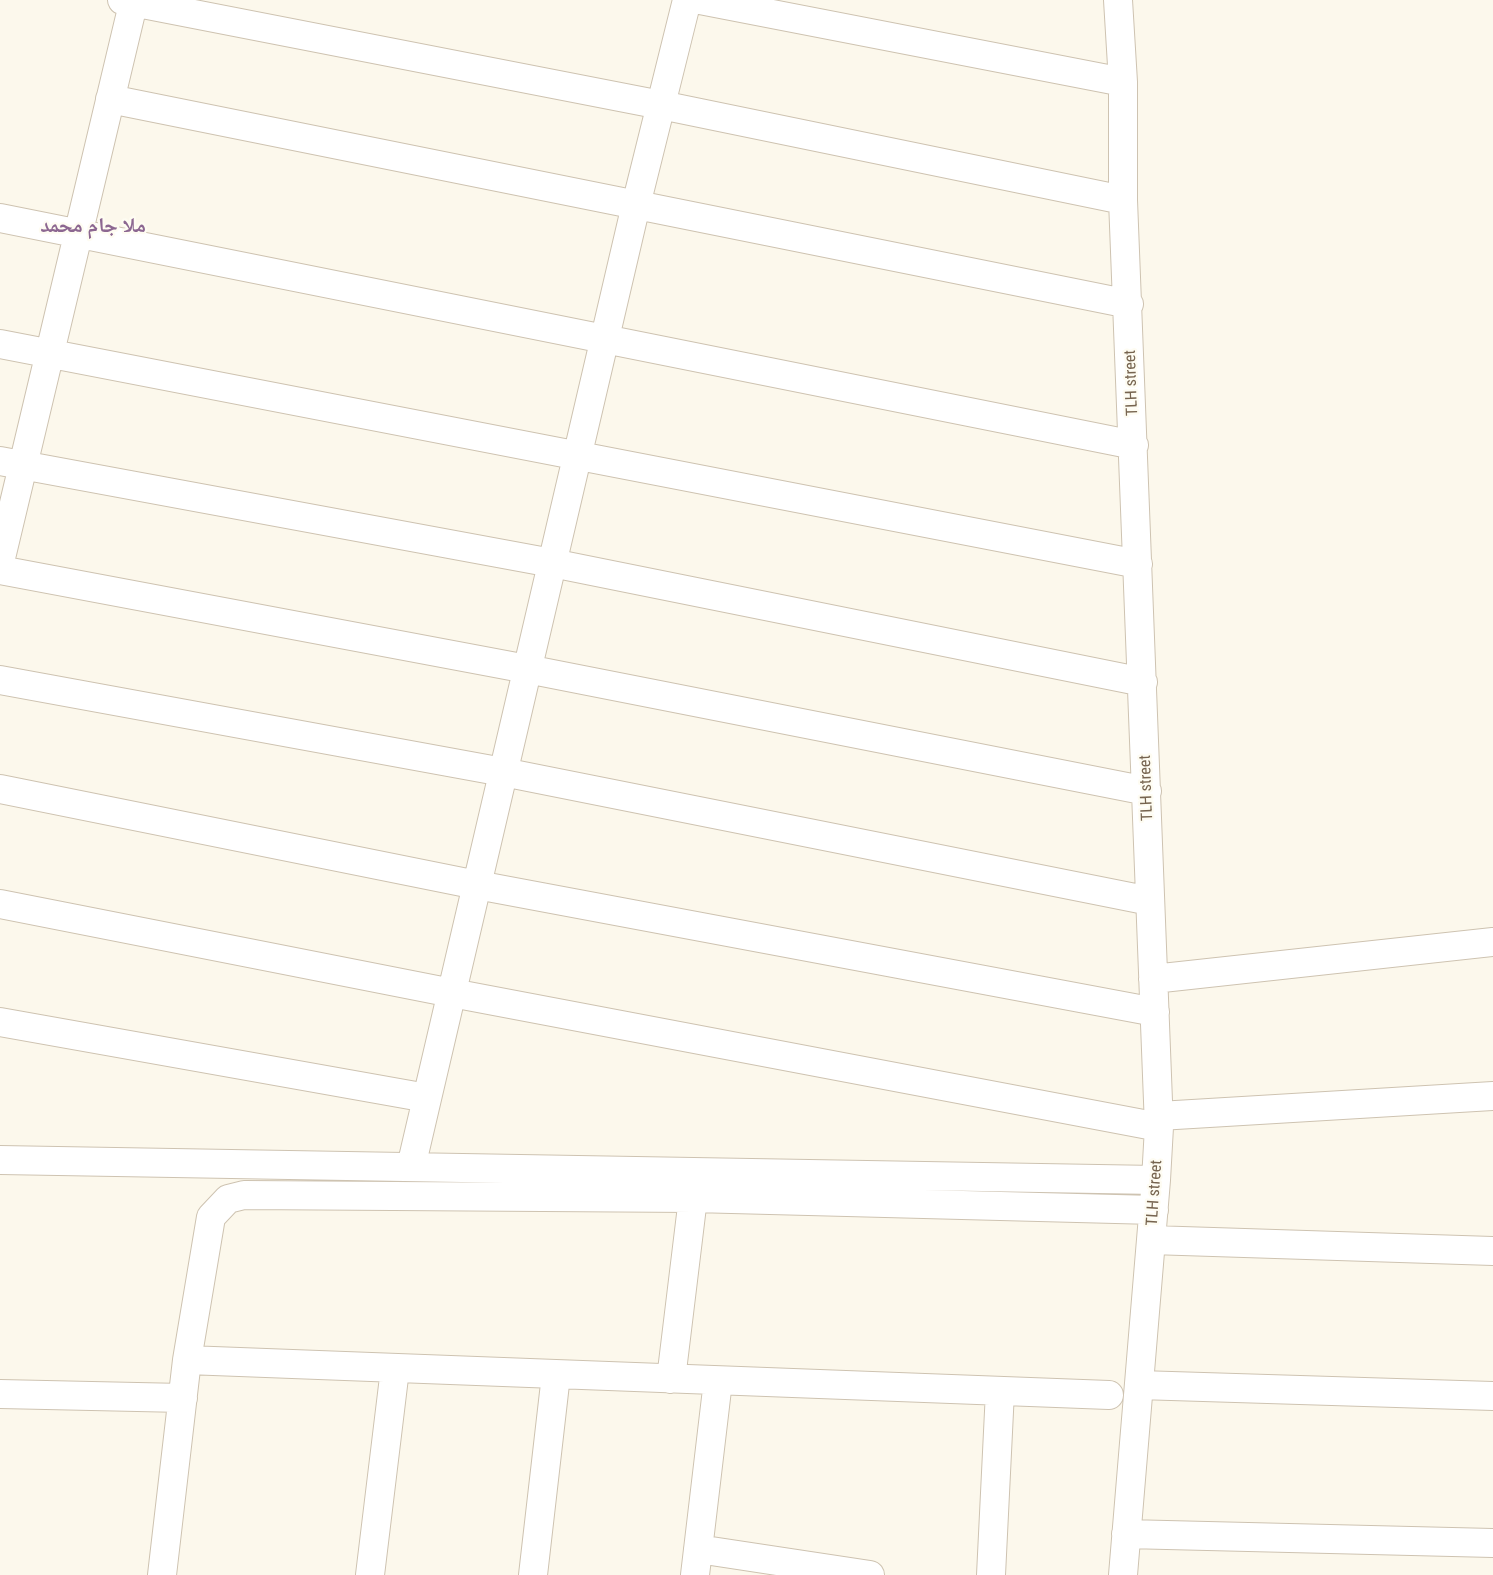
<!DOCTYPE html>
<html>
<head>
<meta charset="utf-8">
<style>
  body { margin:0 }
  canvas { display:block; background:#fcf8ec }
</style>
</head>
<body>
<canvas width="1493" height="1575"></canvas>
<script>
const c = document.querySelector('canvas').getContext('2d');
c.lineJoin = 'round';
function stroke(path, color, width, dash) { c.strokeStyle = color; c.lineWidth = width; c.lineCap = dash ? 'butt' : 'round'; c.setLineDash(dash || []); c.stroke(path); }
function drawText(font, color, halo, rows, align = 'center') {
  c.font = font + ' "Roboto Condensed","Noto Naskh Arabic",sans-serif'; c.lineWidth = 4.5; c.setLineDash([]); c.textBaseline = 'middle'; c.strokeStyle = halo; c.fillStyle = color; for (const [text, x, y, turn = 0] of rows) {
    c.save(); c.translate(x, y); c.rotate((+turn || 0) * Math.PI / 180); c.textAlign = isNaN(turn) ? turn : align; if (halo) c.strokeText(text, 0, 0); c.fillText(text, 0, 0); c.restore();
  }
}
const minor = new Path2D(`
  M 122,0 L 661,105 L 1123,200
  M 700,0 L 1123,82
  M 1118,0 L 1123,82 L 1123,200 L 1159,1127 L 1156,1180 L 1123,1575
  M 110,99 L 1129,304
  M 0,218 L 1134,445
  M 0,344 L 1138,564
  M 0,461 L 552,563 L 1143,682
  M 0,562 L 134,0
  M 0,570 L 527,669 L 1147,791
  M 0,680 L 503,772 L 1150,901
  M 0,789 L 477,885 L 1155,1012
  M 0,904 L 452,993 L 1159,1127
  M 1153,979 L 1493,942
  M 0,1022 L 427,1098
  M 1159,1116 L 1493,1096
  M 0,1160 L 1156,1180
  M 411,1167 L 636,205 L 687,0
  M 1151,1240 L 1493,1251
  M 187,1360 L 1109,1395
  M 671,1379 L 693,1198
  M 1139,1385 L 1493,1396
  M 0,1394 L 183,1398
  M 1126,1534 L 1493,1543
  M 698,1549 L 870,1575
  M 162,1575 L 187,1360 L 211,1217 L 228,1199 L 244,1195 L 693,1198 L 1154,1210
  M 370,1575 L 395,1369
  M 533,1575 L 556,1375
  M 695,1575 L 718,1381
  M 991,1575 L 1000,1391`);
stroke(minor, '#cec3b1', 30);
stroke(minor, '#fff', 28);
drawText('16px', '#76644f', '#fefcf2', [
  ["TLH street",1132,383,-92],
  ["TLH street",1147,788,-92],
  ["TLH street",1155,1193,-86]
]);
drawText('bold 21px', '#8c6791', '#fefcf2', [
  ["ملا جام محمد",93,227]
]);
</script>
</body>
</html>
